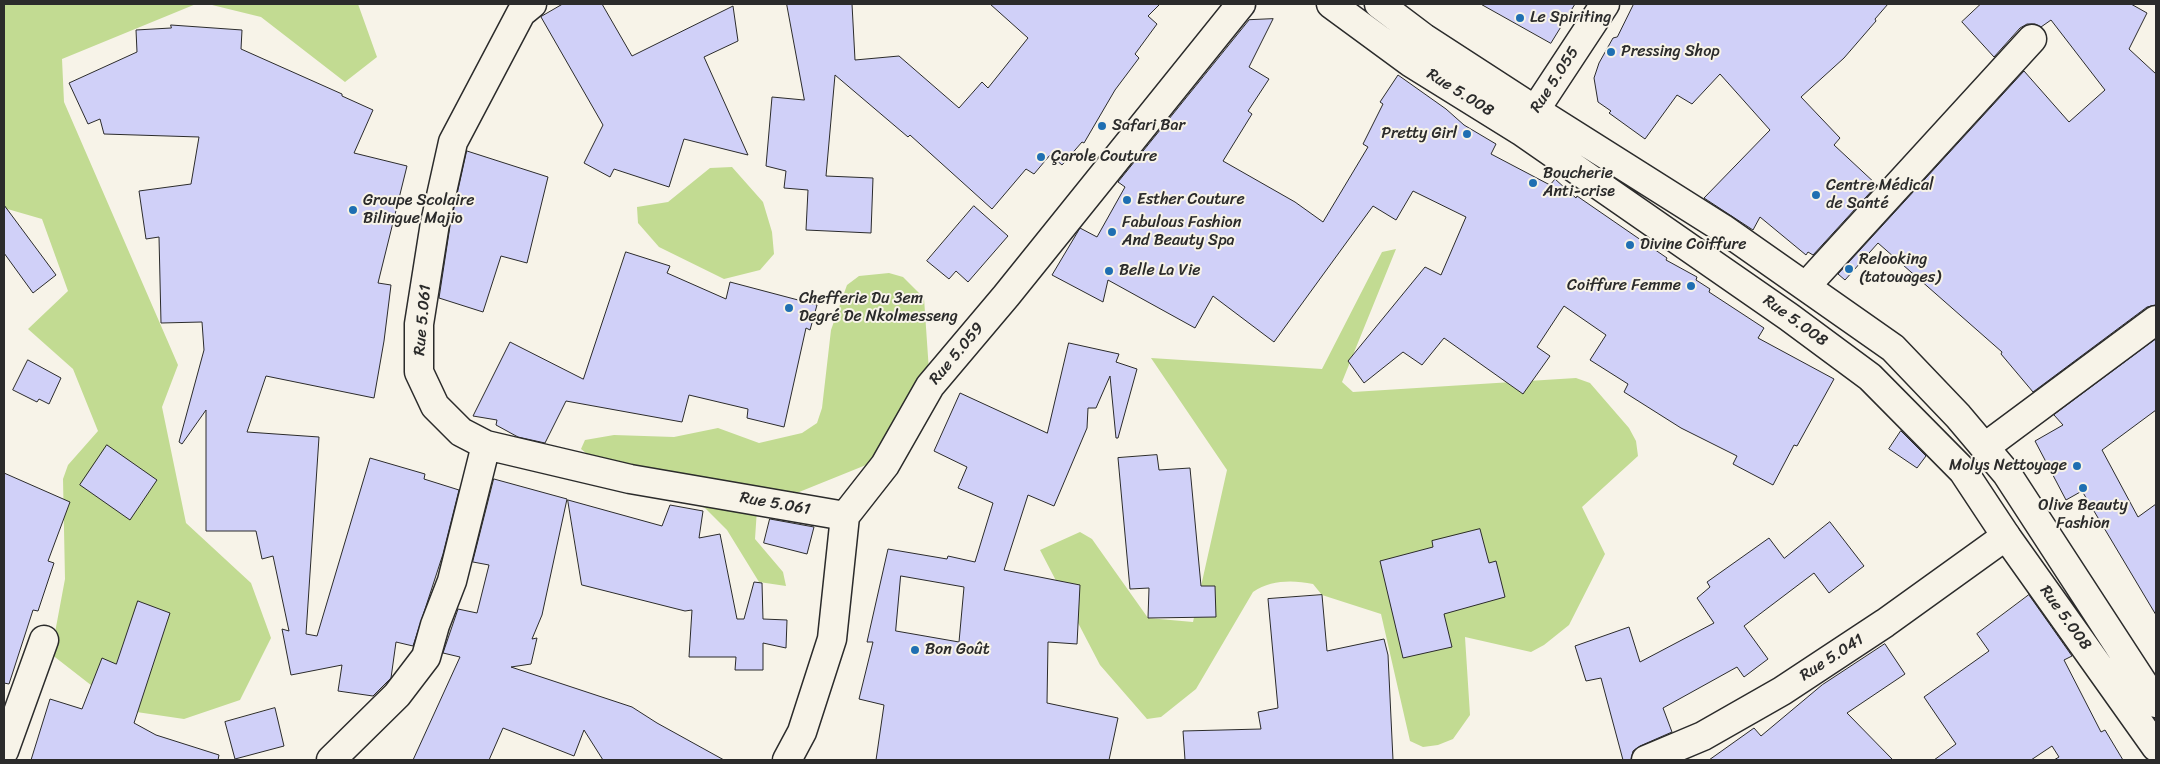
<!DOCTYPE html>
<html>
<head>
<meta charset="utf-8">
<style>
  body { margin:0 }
  #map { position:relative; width:2160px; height:764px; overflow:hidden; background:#f7f3e8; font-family:Sriracha,sans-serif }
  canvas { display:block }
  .frame { position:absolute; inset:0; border:5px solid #2b2b2b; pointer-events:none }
</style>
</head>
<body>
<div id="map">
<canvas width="2160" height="764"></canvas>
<div class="frame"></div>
</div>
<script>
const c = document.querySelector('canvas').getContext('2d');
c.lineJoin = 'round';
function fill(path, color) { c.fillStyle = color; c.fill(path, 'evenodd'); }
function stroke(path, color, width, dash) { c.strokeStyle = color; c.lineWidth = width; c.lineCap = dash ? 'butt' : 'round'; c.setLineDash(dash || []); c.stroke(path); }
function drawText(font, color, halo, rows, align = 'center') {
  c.font = font + ' Sriracha,sans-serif'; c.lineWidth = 4; c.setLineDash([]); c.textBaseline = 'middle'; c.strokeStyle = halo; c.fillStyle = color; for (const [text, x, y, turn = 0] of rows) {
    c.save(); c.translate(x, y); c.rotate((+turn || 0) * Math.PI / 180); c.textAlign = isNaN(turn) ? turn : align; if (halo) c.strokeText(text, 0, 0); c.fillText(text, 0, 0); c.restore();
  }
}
fill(new Path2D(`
  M 4,4 L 196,4 L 62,59 L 64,102 L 178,365 L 162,407 L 186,523 L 251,583 L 271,638 L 240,700 L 184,719 L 123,710 L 51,654 L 65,579 L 63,479 L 68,465 L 98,431 L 73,369 L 28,329 L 68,291 L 42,219 L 4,208 Z
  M 208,4 L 358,4 L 377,57 L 345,82 L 261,17 Z
  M 732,167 L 763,202 L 772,232 L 774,254 L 760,270 L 724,279 L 659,247 L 638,223 L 637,207 L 668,202 L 710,168 Z
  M 1396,249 L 1342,382 L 1353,392 L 1576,378 L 1590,383 L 1629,428 L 1636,441 L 1638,456 L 1582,507 L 1605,554 L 1569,625 L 1544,645 L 1531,652 L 1465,637 L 1470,715 L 1453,739 L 1438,745 L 1423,747 L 1410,741 L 1381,614 L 1322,595 L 1313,584 C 1292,580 1271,580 1253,592 L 1196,689 L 1161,717 L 1147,719 L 1100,665 L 1040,550 L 1080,532 L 1092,539 L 1148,618 L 1193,622 L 1227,470 L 1151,358 L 1322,369 L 1382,252 Z
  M 889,273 L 903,277 L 924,298 L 930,386 L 901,436 L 866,465 L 757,509 L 755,539 L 783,572 L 786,586 L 759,582 L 727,530 L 705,508 L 606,469 L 581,449 L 585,440 L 614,435 L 674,437 L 718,428 L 759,443 L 802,433 L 817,423 L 822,408 L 831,330 L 847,285 L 859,276 Z`), '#c2db92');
const building = new Path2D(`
  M 563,4 L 602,4 L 632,56 L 733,6 L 738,41 L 704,57 L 748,155 L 684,139 L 669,187 L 614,169 L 610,177 L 584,163 L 603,125 L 541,17 Z
  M 787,4 L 852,4 L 855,60 L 899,56 L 959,108 L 982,82 L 988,88 L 1028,38 L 990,4 L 1160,4 L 1148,16 L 1157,24 L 1135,54 L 1139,58 L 1115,90 L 1084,143 L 1082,142 L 1062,165 L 1050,155 L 1034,174 L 1026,169 L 992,209 L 910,135 L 908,137 L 835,75 L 826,176 L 873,178 L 871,233 L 806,230 L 808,190 L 784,188 L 786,171 L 766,166 L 772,97 L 804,100 Z
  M 1481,4 L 1575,4 L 1551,43 Z
  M 1634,4 L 1888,4 L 1875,19 L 1876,21 L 1844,58 L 1801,97 L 1840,138 L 1834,145 L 1877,185 L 1813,255 L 1808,252 L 1806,255 L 1760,217 L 1753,230 L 1704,198 L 1770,130 L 1720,74 L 1692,104 L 1677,95 L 1645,139 L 1609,113 L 1611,111 L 1598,102 L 1594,78 L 1599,63 L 1613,38 L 1617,37 Z
  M 1981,4 L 2131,4 L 2147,13 L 2129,49 L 2156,74 L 2156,305 L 2147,307 L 2033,392 L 2001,354 L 2002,352 L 1878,243 L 1845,280 L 1838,274 L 2024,71 L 2069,122 L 2105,90 L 2051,20 L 2041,27 L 2035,24 L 2027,24 L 2020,28 L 1994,57 L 1962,22 Z
  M 1273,19 L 1249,67 L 1269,79 L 1248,111 L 1252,114 L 1223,161 L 1295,202 L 1323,222 L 1368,147 L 1363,144 L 1383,104 L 1380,102 L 1398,75 L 1446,109 L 1464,125 L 1496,144 L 1491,154 L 1550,185 L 1555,179 L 1576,198 L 1577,196 L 1667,258 L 1666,260 L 1697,277 L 1696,280 L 1710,289 L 1709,292 L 1764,328 L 1758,338 L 1834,379 L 1797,446 L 1794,445 L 1773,485 L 1733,464 L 1737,456 L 1681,428 L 1624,392 L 1628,384 L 1590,360 L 1606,335 L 1564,306 L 1537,347 L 1550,356 L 1523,394 L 1444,338 L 1422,365 L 1403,352 L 1364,383 L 1348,361 L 1425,267 L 1441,275 L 1466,217 L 1413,191 L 1396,220 L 1373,206 L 1274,342 L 1213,296 L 1195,328 L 1108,280 L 1103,302 L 1052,275 L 1080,228 L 1097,237 L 1125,187 L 1118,182 L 1249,20 Z
  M 171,25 L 242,30 L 241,49 L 342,94 L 342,96 L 373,110 L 354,153 L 407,166 L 378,283 L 391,285 L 384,341 L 374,398 L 266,376 L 247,432 L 319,437 L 306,634 L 317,636 L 370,458 L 425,474 L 424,479 L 459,490 L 443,554 L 413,646 L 396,642 L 391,678 L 373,696 L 338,691 L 342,665 L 291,675 L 282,629 L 289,631 L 273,556 L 262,559 L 256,531 L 206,531 L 206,410 L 182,444 L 179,442 L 204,350 L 202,322 L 161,323 L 159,237 L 146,239 L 139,191 L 191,184 L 199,137 L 104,134 L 100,119 L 88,124 L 69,83 L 137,52 L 136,30 L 171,28 Z
  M 467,151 L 548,177 L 527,263 L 501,256 L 483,312 L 439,298 L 450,226 Z
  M 4,205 L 56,275 L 33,293 L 4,253 Z
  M 974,206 L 1008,236 L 968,282 L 956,271 L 949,279 L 927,261 Z
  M 626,252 L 670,266 L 667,273 L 726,299 L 730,282 L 817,305 L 810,330 L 806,328 L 784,427 L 747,418 L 748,409 L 689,395 L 682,422 L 566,401 L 545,443 L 518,437 L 496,425 L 497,420 L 473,416 L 510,342 L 583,379 Z
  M 2156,339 L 2156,410 L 2102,450 L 2138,517 L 2156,504 L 2156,615 L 2082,491 L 2066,500 L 2035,441 L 2063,425 L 2054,415 Z
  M 1069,343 L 1119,354 L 1116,362 L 1137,369 L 1118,438 L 1116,438 L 1110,376 L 1096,408 L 1088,408 L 1087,428 L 1054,506 L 1028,495 L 1004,570 L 1080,585 L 1077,644 L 1048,642 L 1047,703 L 1118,718 L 1109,760 L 876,760 L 884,705 L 859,699 L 873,642 L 867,642 L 888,549 L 947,559 L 948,556 L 975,562 L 993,503 L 958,488 L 967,467 L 934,451 L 960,393 L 1047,433 ZM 901,576 L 964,587 L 959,642 L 896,631 Z
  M 28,360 L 61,378 L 49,404 L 39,399 L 37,402 L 13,390 Z
  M 1901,431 L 1926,456 L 1917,468 L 1889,449 Z
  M 107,445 L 157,480 L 130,520 L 80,485 Z
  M 1157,455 L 1159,470 L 1190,468 L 1201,586 L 1215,586 L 1216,617 L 1148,618 L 1149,588 L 1130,589 L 1118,458 Z
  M 4,473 L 70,502 L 48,561 L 54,563 L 38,611 L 33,610 L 9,684 L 4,683 Z
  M 494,479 L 567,499 L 542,615 L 532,639 L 537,638 L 531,664 L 511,667 L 632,707 L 657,723 L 724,760 L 603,760 L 584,730 L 574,756 L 503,728 L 489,760 L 413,760 L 460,657 L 443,653 L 458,609 L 477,613 L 489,565 L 473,562 Z
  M 568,500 L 662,526 L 670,505 L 703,511 L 699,538 L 720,534 L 737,619 L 744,619 L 754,582 L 762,583 L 763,619 L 787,620 L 786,648 L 763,643 L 763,670 L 735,670 L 736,657 L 689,657 L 692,610 L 685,611 L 582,585 Z
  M 770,519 L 814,527 L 807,554 L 764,543 Z
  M 1830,522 L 1864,566 L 1829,593 L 1814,573 L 1744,626 L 1768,659 L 1744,677 L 1737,667 L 1663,708 L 1672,732 L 1640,746 L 1633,751 L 1631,760 L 1623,760 L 1601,678 L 1586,681 L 1575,646 L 1629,627 L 1640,662 L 1714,623 L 1697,598 L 1710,587 L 1707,582 L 1769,538 L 1784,558 Z
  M 1480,529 L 1489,563 L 1496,561 L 1505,597 L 1444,614 L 1452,647 L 1403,658 L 1380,561 L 1433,547 L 1432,541 Z
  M 1322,595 L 1327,651 L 1384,639 L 1388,655 L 1393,760 L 1185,760 L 1183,731 L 1261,729 L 1258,712 L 1278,708 L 1268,599 Z
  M 2029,595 L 2072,656 L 2064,660 L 2101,732 L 2105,730 L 2123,760 L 2054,760 L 2059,757 L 2052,746 L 2031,760 L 1934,760 L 1956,744 L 1924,697 L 1989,651 L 1977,634 Z
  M 138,601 L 170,613 L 134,723 L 156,735 L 219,755 L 218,760 L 31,760 L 50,699 L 82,709 L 102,658 L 116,664 Z
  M 1885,644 L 1905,674 L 1847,713 L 1893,760 L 1709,760 L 1754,728 L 1761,736 L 1822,685 Z
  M 275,708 L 284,746 L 235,759 L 225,722 Z`);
fill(building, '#d0d0f8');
stroke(building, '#2b2b2b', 1);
const minor = new Path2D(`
  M 532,4 L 521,13 L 453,142 L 435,223 L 419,324 L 419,372 L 435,406 L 461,432 L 486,445 L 630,479 L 845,516
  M 1806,286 L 2032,39
  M 1985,447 L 2156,320
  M 4,751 L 44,640
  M 331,760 L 397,695 L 426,657 L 435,625 L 452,581 L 486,445
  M 1646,760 L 1703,736 L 1782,691 L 1885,623 L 2006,536`);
const tertiary = new Path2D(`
  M 1522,130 L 1605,4
  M 787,760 L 802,732 L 832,639 L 845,516 L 885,465 L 930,386 L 1006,296 L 1241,4`);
const secondary = new Path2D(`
  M 1331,4 L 1410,62 L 1521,131 L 1789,317 L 1870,377 L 1963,471 L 2006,536 L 2156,747
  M 1379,4 L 1424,38 L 1535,110 L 1722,228 L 1893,348 L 1958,416 L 2007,474 L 2156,703`);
stroke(minor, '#2b2b2b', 31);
stroke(tertiary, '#2b2b2b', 31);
stroke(secondary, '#2b2b2b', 31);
stroke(minor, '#f7f3e8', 28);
stroke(tertiary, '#f7f3e8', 28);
stroke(secondary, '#f7f3e8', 28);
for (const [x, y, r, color] of [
  [1520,18,5,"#1f6fb2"],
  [1611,52,5,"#1f6fb2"],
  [1102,126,5,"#1f6fb2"],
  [1467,134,5,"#1f6fb2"],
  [1041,157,5,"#1f6fb2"],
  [1533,183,5,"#1f6fb2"],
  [1816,195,5,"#1f6fb2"],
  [1127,200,5,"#1f6fb2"],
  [353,210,5,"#1f6fb2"],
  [1112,232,5,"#1f6fb2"],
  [1630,245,5,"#1f6fb2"],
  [1849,269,5,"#1f6fb2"],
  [1109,271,5,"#1f6fb2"],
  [1691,286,5,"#1f6fb2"],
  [789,308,5,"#1f6fb2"],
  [2077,466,5,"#1f6fb2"],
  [2083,488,5,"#1f6fb2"],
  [915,650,5,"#1f6fb2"]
]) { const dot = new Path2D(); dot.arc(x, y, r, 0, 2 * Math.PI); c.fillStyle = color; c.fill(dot); stroke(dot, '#f7f3e8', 2); }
drawText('16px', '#2b2b2b', '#f7f3e8', [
  ["Le Spiriting",1530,18],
  ["Pressing Shop",1621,52],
  ["Safari Bar",1112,126],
  ["Pretty Girl",1457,134,"right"],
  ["Çarole Couture",1051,157],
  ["Boucherie",1543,174],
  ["Anti-crise",1543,192],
  ["Centre Médical",1826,186],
  ["de Santé",1826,204],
  ["Esther Couture",1137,200],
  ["Groupe Scolaire",363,201],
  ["Bilingue Majio",363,219],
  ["Fabulous Fashion",1122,223],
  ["And Beauty Spa",1122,241],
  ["Divine Coiffure",1640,245],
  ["Relooking",1859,260],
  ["(tatouages)",1859,278],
  ["Belle La Vie",1119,271],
  ["Coiffure Femme",1681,286,"right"],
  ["Chefferie Du 3em",799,299],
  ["Degré De Nkolmesseng",799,317],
  ["Molys Nettoyage",2067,466,"right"],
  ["Olive Beauty",2083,506,"center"],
  ["Fashion",2083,524,"center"],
  ["Bon Goût",925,650]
], 'left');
drawText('16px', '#2b2b2b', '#f7f3e8', [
  ["Rue 5.055",1555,80,-57],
  ["Rue 5.008",1460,93,32],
  ["Rue 5.061",423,320,-85],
  ["Rue 5.008",1795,321,36],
  ["Rue 5.059",957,354,-50],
  ["Rue 5.061",775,504,10],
  ["Rue 5.008",2065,618,54],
  ["Rue 5.041",1832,658,-33]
]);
</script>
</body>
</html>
